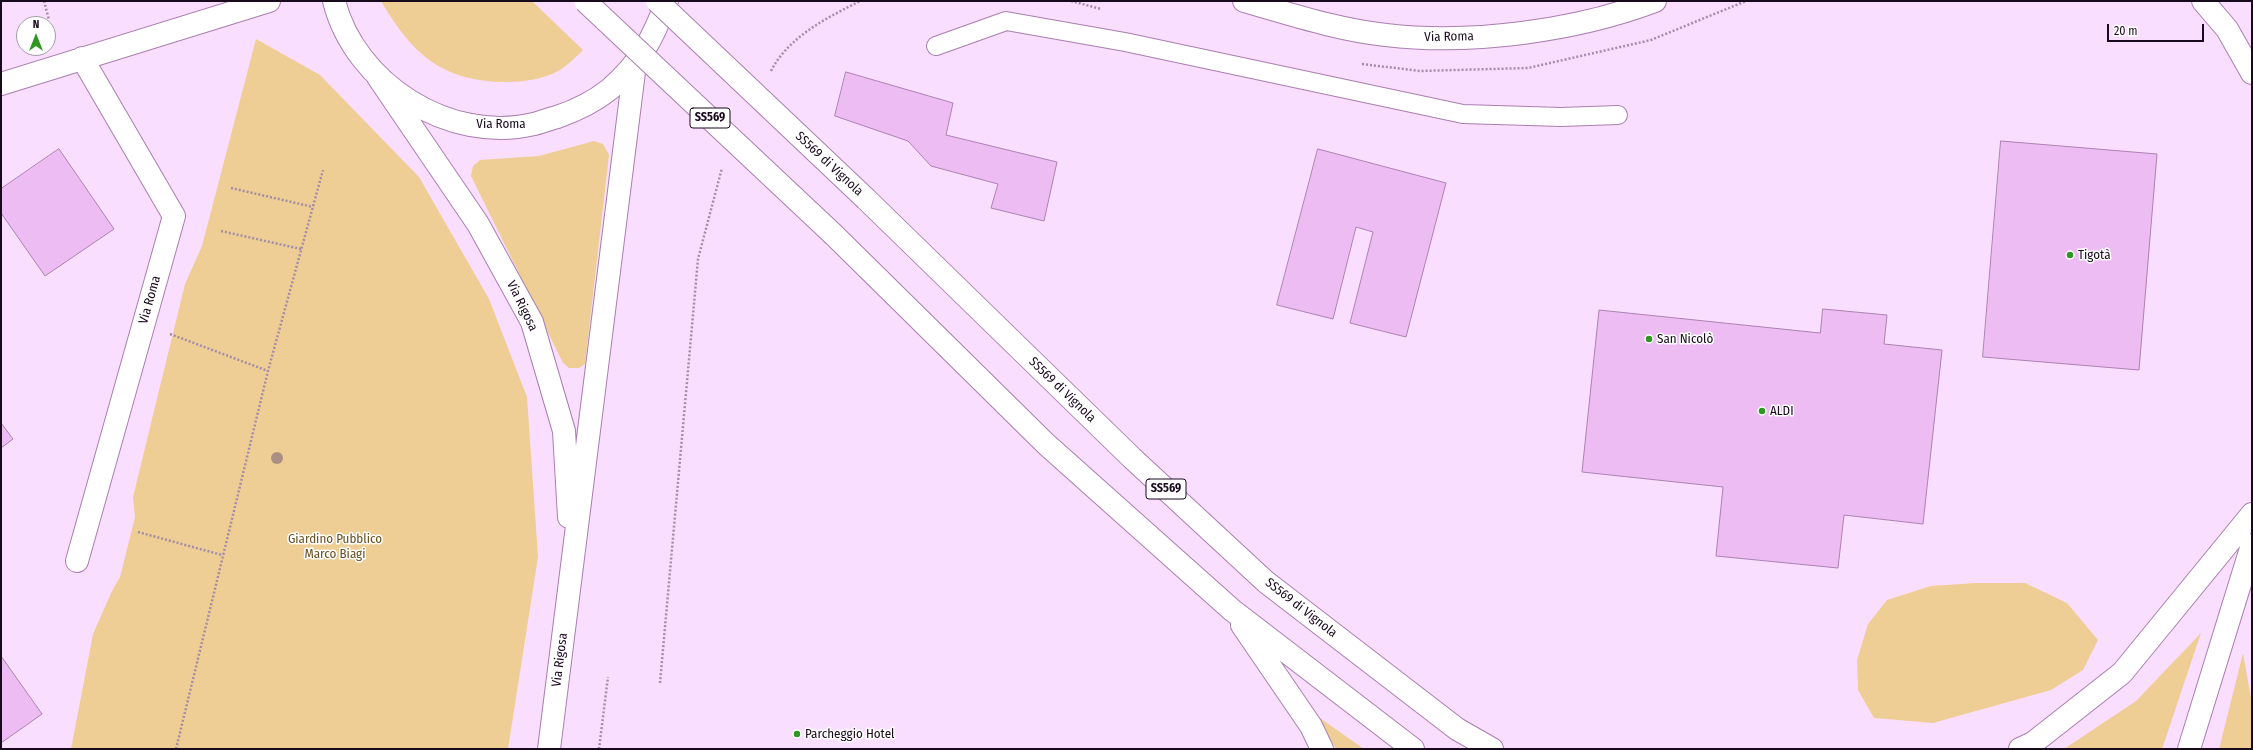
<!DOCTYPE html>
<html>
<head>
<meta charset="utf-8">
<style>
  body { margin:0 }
  #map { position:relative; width:2253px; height:750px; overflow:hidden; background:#fadeff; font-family:"Fira Sans Condensed",sans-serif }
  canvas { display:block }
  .frame { position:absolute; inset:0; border:2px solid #19091c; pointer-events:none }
  .north { position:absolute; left:16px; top:16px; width:40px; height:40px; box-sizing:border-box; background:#fff; border:1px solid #a39da4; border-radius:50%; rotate:0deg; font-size:11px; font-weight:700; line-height:16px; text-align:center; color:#19091c }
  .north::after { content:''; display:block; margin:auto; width:14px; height:18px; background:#2d9721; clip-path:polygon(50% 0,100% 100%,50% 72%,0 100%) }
  .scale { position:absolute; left:2107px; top:24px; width:97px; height:18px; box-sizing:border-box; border:2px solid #19091c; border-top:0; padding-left:5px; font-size:12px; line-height:14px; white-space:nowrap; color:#19091c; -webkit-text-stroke:3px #fff; paint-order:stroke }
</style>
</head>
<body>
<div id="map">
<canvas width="2253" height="750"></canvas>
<div class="frame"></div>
<div class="north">N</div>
<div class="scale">20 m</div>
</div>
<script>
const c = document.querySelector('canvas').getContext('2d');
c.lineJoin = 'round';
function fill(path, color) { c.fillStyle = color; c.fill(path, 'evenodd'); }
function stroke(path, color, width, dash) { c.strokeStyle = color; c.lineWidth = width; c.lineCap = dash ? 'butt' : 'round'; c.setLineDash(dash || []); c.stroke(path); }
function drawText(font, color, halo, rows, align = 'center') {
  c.font = font + ' "Fira Sans Condensed",sans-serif'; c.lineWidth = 3; c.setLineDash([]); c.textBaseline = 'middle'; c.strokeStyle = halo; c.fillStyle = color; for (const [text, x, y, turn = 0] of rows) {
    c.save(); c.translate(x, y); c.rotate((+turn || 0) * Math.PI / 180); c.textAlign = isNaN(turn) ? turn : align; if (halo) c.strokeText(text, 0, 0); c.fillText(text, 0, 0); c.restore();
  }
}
fill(new Path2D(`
  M 381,1 L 532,1 L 583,50 C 576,57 568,65 560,70 C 545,79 523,82 507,82 C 442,82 412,54 381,1 Z
  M 256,39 L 320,75 L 419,177 L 489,299 L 527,397 L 538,557 L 508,749 L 71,749 L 93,634 L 112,591 L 120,577 L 135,517 L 133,497 L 185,284 L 202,246 Z
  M 594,141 L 603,144 L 609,155 L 585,364 L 579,368 L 569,368 L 563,363 L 471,176 L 473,166 L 480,160 L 539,156 Z
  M 1976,583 L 2025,583 L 2067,603 L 2098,640 L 2083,670 L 2051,690 L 1933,723 L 1874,718 L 1858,690 L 1857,660 L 1868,624 L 1887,600 L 1931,586 Z
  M 2201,633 L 2162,749 L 2064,749 L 2136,701 Z
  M 2243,653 L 2252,704 L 2252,749 L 2219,749 Z
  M 1317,716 L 1364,749 L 1336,749 Z`), '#eece94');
const building = new Path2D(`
  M 846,72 L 953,103 L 946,135 L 1057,162 L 1044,221 L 991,208 L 998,184 L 931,166 L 908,141 L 835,116 Z
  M 2001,141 L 2157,154 L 2139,370 L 1983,357 Z
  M 59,149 L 114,229 L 45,276 L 1,213 L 1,189 Z
  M 1318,149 L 1446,183 L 1406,337 L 1350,323 L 1373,232 L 1356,227 L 1333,319 L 1277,305 Z
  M 1823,309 L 1887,315 L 1884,344 L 1942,350 L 1923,524 L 1844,515 L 1838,568 L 1716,556 L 1723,487 L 1582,472 L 1599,310 L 1820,333 Z
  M 1,423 L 13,439 L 1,448 Z
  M 1,656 L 42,714 L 1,743 Z`);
fill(building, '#ecbcf3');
stroke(building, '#ac81b3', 1);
const service = new Path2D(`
  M 936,46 L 1006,21 L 1125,42 L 1463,114 L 1561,117 L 1618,115`);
const minor = new Path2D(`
  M 1,84 L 269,1
  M 77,561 L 174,216 L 82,58`);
const tertiary = new Path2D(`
  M 1244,1 C 1290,14 1338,30 1386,35 C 1471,45 1575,31 1655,1`);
const secondary = new Path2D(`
  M 334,1 C 355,84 449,144 534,124 C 542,122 549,119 557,117 C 575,111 595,101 610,89 C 641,62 653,38 667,1
  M 378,77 L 478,224 L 532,322 L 564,431 L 569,517
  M 549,749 L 635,64`);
const trunk = new Path2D(`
  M 2203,1 L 2227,29 L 2252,73
  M 866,199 L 1132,458 L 1266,582 L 1457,729 L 1492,749
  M 834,235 L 1046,444 L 1232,610 L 1413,749
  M 1242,625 L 1311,726 L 1322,749
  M 2020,749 L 2033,743 L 2122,673 L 2252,514
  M 2189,749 L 2252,545`);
stroke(service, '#a97eb0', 20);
stroke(minor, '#a97eb0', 24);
stroke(tertiary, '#a97eb0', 24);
stroke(secondary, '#a97eb0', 24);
stroke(trunk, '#a97eb0', 24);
stroke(new Path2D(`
  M 44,1 L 49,20
  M 1071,1 L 1101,9
  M 1362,64 L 1420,71 L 1528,68 L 1651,40 L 1746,1
  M 771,71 C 789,36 827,18 860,1
  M 231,188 L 313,207
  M 221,231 L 301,249
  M 170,334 L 268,371
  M 138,532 L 222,555
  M 660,683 L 698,259 L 722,168
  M 176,749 L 268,371 L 323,170
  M 599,749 L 608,677`), '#a48da8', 2.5, [2, 2]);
stroke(service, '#fff', 18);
stroke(minor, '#fff', 22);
stroke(tertiary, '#fff', 22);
stroke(secondary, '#fff', 22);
stroke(trunk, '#fff', 22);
const trunkBridge = new Path2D(`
  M 585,1 L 834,235
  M 657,1 L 866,199`);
stroke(trunkBridge, '#a97eb0', 24, []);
stroke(trunkBridge, '#fff', 22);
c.fillStyle = '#aa9084';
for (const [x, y] of [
  [277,458]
]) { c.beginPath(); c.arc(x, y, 6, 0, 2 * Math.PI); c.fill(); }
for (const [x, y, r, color] of [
  [2070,255,4,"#2d9721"],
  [1649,339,4,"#2d9721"],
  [1762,411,4,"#2d9721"],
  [797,734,4,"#2d9721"]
]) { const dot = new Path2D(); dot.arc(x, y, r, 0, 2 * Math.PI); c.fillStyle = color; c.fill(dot); stroke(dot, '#fff', 1.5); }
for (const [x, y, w] of [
  [710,118,40],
  [1166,489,40]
]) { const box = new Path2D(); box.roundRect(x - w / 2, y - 10, w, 20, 3); c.fillStyle = '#fff'; c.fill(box); stroke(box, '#19091c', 1); }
drawText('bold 12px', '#19091c', null, [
  ["SS569",710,118],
  ["SS569",1166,489]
]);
drawText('13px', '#19091c', '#fff', [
  ["Via Roma",1449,37,-1],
  ["Via Roma",501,124],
  ["SS569 di Vignola",829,164,43],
  ["Via Roma",150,300,-74],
  ["Via Rigosa",522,306,64],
  ["SS569 di Vignola",1062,390,44],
  ["SS569 di Vignola",1301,608,38],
  ["Via Rigosa",560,660,-83]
]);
drawText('13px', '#19091c', '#fff', [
  ["Tigotà",2078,255],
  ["San Nicolò",1657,339],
  ["ALDI",1770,411],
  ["Parcheggio Hotel",805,734]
], 'left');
drawText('13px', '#695020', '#fff', [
  ["Giardino Pubblico",335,539],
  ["Marco Biagi",335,554]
]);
</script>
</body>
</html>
